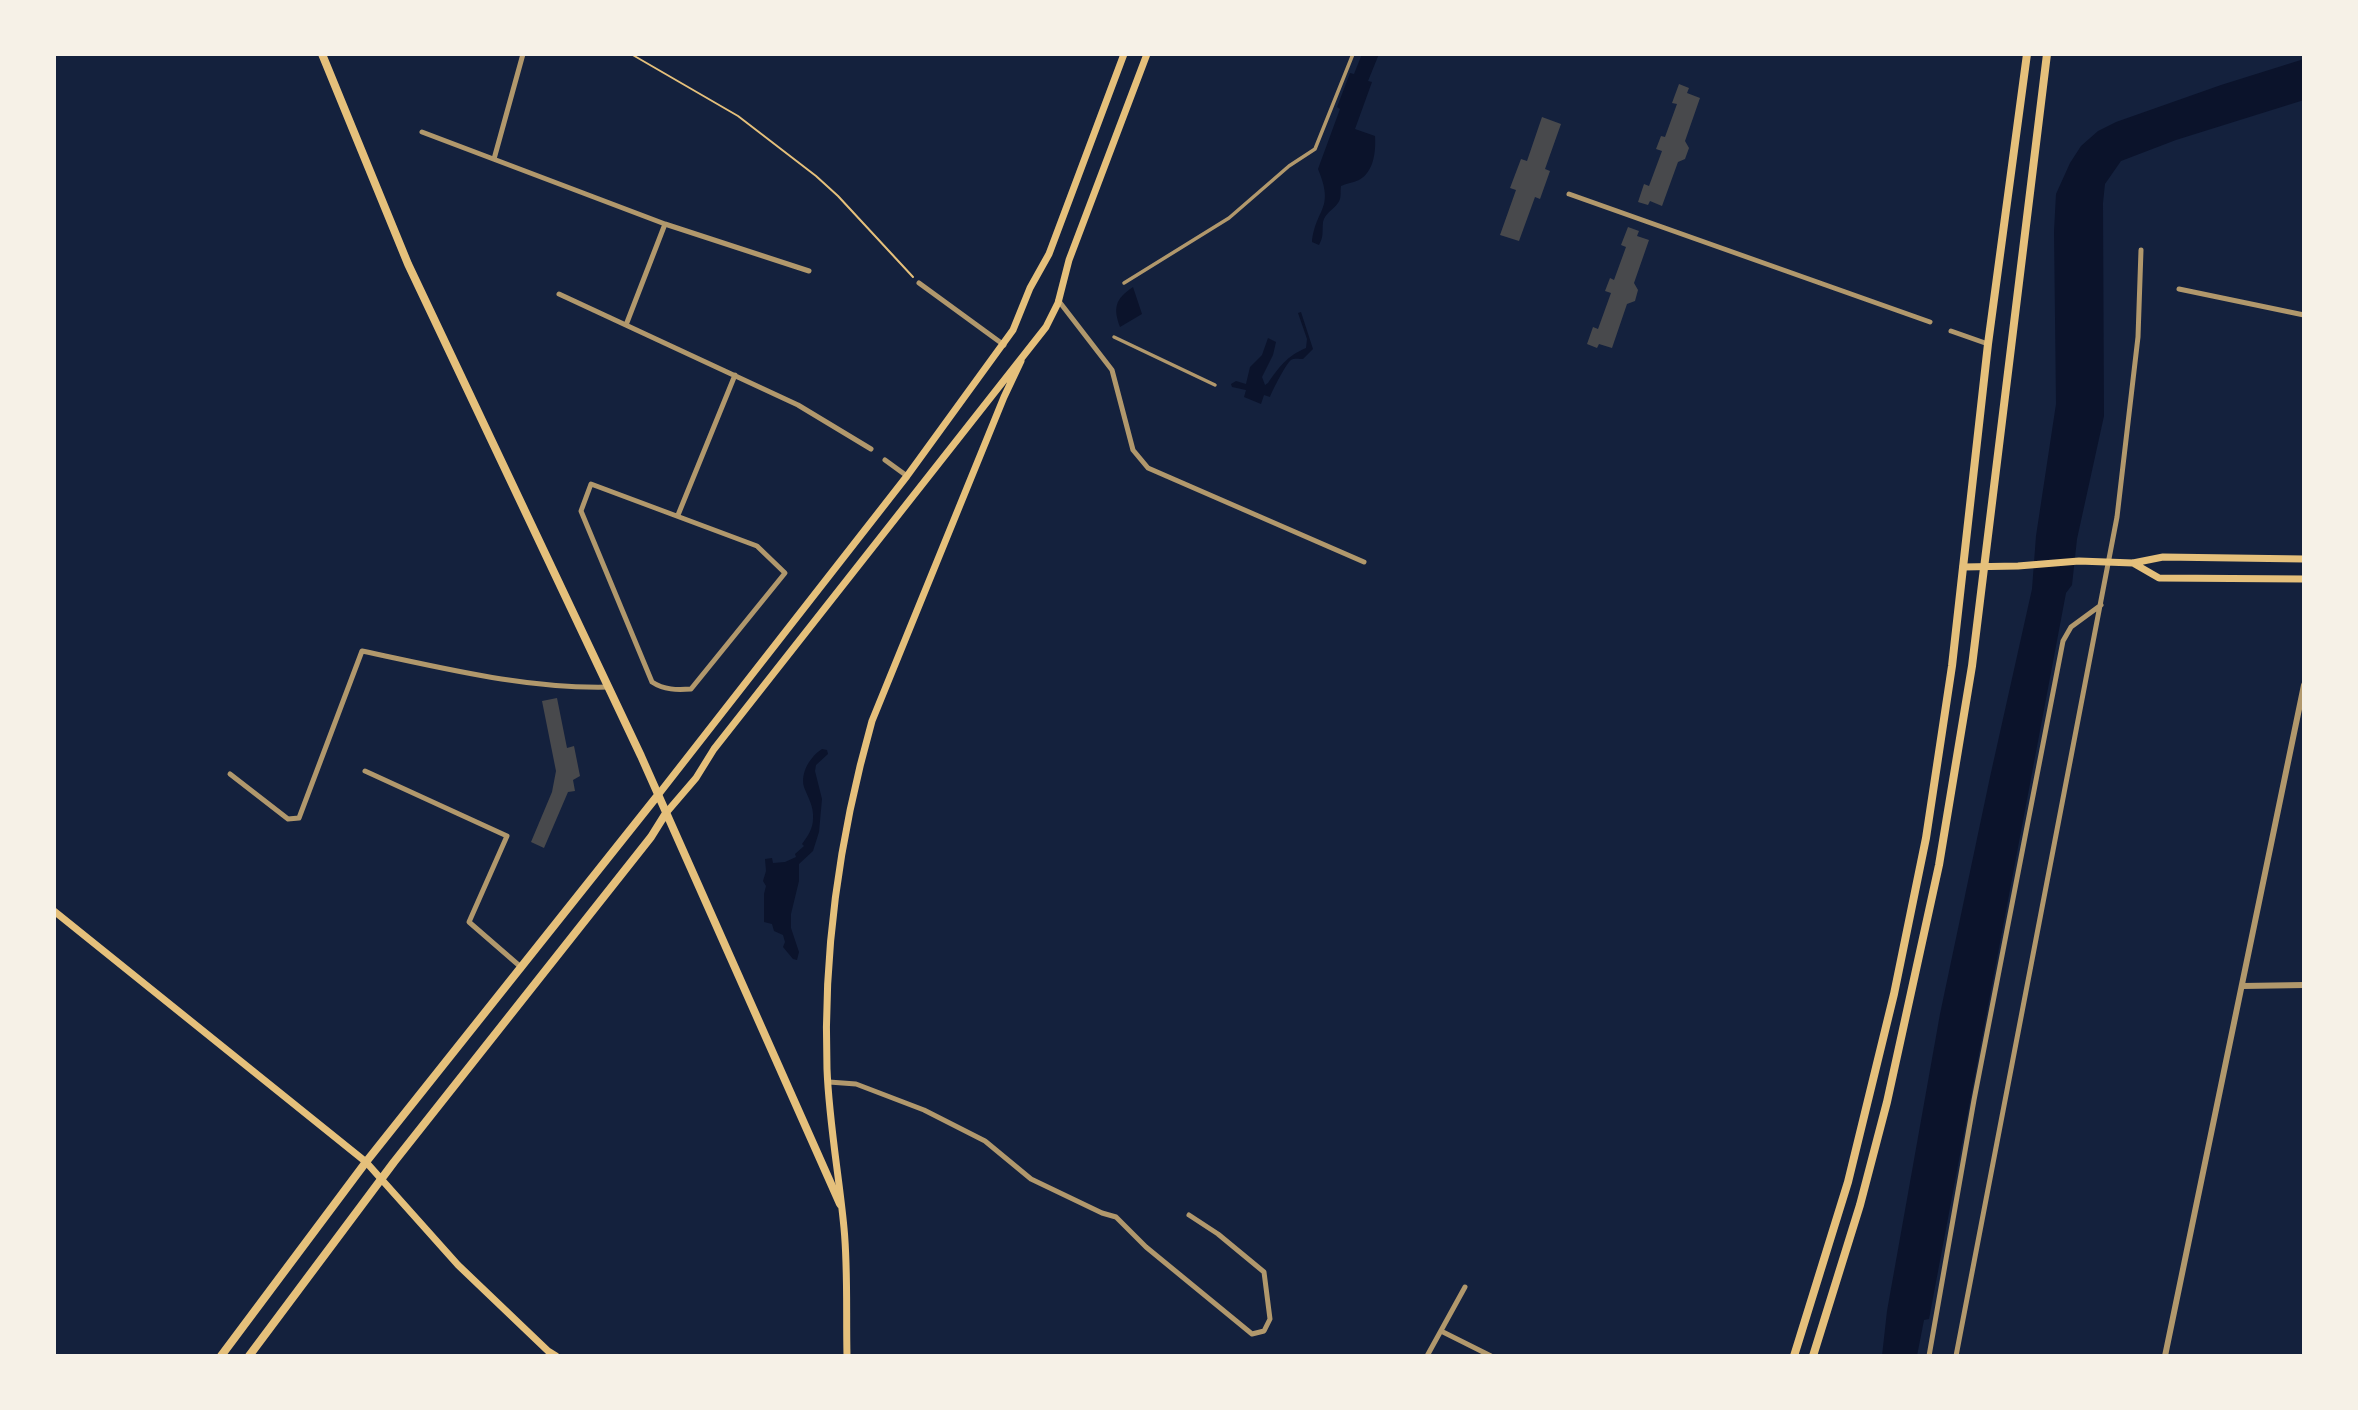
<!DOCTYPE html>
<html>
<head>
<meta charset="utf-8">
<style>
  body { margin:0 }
  #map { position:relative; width:2358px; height:1410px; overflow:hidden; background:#14213d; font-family:"Space Grotesk",sans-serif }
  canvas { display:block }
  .frame { position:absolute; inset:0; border:56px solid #f6f1e7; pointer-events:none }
</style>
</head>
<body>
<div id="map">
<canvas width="2358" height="1410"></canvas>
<div class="frame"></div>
</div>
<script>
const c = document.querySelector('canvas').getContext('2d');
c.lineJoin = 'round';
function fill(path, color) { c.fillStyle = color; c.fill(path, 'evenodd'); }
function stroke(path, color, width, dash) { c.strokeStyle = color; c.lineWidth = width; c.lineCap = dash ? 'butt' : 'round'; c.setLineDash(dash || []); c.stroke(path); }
fill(new Path2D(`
  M 1362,54 L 1379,54 L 1368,81 L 1372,82 L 1355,129 L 1375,136 C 1376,151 1374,172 1359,180 C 1353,183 1347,183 1341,186 C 1340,191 1342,198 1338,203 C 1333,210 1325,213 1323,222 C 1322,232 1324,236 1319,245 L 1312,242 C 1316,207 1335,210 1318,169 L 1340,109 L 1337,107 L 1350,73 L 1354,74 Z
  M 2304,59 L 2304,100 L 2176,140 L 2121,161 L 2105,184 L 2103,203 L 2104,416 L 2077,539 L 2072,585 L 2066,593 L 1929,1319 L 1924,1320 L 1917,1356 L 1882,1356 L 1887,1311 L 1940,1014 L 1990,777 L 2032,589 L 2036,536 L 2056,404 L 2054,231 L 2056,194 L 2070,163 L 2081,146 L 2098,131 L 2116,122 L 2221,85 Z
  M 1133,287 L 1142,314 L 1120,327 C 1113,308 1115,299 1133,287 Z
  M 1301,312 L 1313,349 L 1303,359 C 1300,359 1293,358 1291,360 C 1287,362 1272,391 1270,397 L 1264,395 L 1261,404 L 1244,397 L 1246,390 L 1232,387 L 1231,384 L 1236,381 L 1246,384 L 1250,367 L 1262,355 L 1268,338 L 1276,342 L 1273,355 L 1262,377 L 1265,385 L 1268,383 C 1279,367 1287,356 1306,348 L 1307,339 L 1298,313 Z
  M 822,749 L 827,750 L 828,754 L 816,765 L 815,771 L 822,799 L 819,832 L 813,851 L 799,864 L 799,881 L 791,914 L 791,928 L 799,952 L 797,960 L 793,959 L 783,947 L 785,942 L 783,935 L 774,931 L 772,924 L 764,922 L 764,894 L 766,886 L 763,881 L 766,871 L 765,859 L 772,858 L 773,863 L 785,862 L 796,857 L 795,854 L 804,846 L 802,844 C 808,836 813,828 813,819 C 814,806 808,798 804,787 C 800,772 811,756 822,749 Z`), '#0b132b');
fill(new Path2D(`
  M 1679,84 L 1689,88 L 1687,93 L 1700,98 L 1685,141 L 1689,148 L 1685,159 L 1678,162 L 1662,206 L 1650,201 L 1648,205 L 1638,202 L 1644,184 L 1649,186 L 1662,151 L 1656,149 L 1661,136 L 1665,137 L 1677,104 L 1672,103 Z
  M 1542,117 L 1561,124 L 1545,169 L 1550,171 L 1540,199 L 1535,197 L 1519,241 L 1500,235 L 1516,190 L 1510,188 L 1521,159 L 1527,161 Z
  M 1628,227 L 1639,231 L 1637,236 L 1649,240 L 1634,283 L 1638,290 L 1635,301 L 1627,304 L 1612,348 L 1599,344 L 1597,348 L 1587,344 L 1593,327 L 1598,329 L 1611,293 L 1605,291 L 1610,278 L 1614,280 L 1626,247 L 1621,245 Z
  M 557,698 L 567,748 L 574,746 L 580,776 L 573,780 L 575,791 L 568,792 L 544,848 L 531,842 L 552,792 L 556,771 L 542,701 Z`), '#48494c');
stroke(new Path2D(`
  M 631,54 L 738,116 L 816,176 L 838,196 L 913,277`), '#e5c07b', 2);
stroke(new Path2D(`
  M 1124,283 L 1229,218 L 1289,166 L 1315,149 L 1353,54
  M 1114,337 L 1215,385`), '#b1986c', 3.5);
stroke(new Path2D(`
  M 422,132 L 665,224 L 809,271
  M 494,159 L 523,54
  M 1569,194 L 1930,322
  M 919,283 L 1004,345
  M 2179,289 L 2304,315
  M 559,294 L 798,405 L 871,449
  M 1058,300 L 1112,370 L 1133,450 L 1148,468 L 1364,562
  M 626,325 L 665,224
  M 1951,331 L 1988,344
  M 885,460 L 907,476
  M 591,484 L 757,546 L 785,573 L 691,689 C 677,690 664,690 652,682 L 581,511 Z
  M 678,515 L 735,375
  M 365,771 L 507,836 L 469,922 L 522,968
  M 230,774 L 288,819 L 299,818 L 362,651 C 443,668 525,689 609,687
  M 829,1082 L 856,1084 L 924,1110 L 985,1141 L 1031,1179 L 1102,1213 L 1116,1217 L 1146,1247 L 1252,1334 L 1264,1331 L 1270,1319 L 1264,1272 L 1218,1234 L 1189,1215
  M 1441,1331 L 1491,1356
  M 1427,1356 L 1465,1287
  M 1929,1356 L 1974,1100 L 2063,641 L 2071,627 L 2101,605
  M 1956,1356 L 2117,517 L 2138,337 L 2141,250`), '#b1986c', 5);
stroke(new Path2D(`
  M 2243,986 L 2304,985
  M 2165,1356 L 2304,685`), '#b1986c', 6);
stroke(new Path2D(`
  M 2133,563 L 2159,578 L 2304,579
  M 1963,567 L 2018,566 L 2079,561 L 2133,563 L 2163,557 L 2304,559
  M 658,795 L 907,476 L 1013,330 L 1030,288 L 1049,254 L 1124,54
  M 666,813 L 696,778 L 714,749 L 1046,327 L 1058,303 L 1069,260 L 1147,54
  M 54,911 L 366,1162 L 458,1265 L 548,1351 L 556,1356
  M 847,1356 C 846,1313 848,1270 844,1228 C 839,1175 829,1122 827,1069 C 823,951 840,834 872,721 L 1004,397 L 1021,361`), '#e5c07b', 7);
stroke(new Path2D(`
  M 322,54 L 408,264 L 641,756 L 840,1204
  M 221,1356 L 366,1162 L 658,795
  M 249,1356 L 394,1162 L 651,837 L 666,813`), '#e5c07b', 8);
stroke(new Path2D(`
  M 1794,1356 L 1848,1182 L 1894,994 L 1926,838 L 1952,666 L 1988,344 L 2027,54
  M 1813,1356 L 1860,1205 L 1887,1102 L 1939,865 L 1972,666 L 2047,54`), '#e5c07b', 8);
</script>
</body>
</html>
